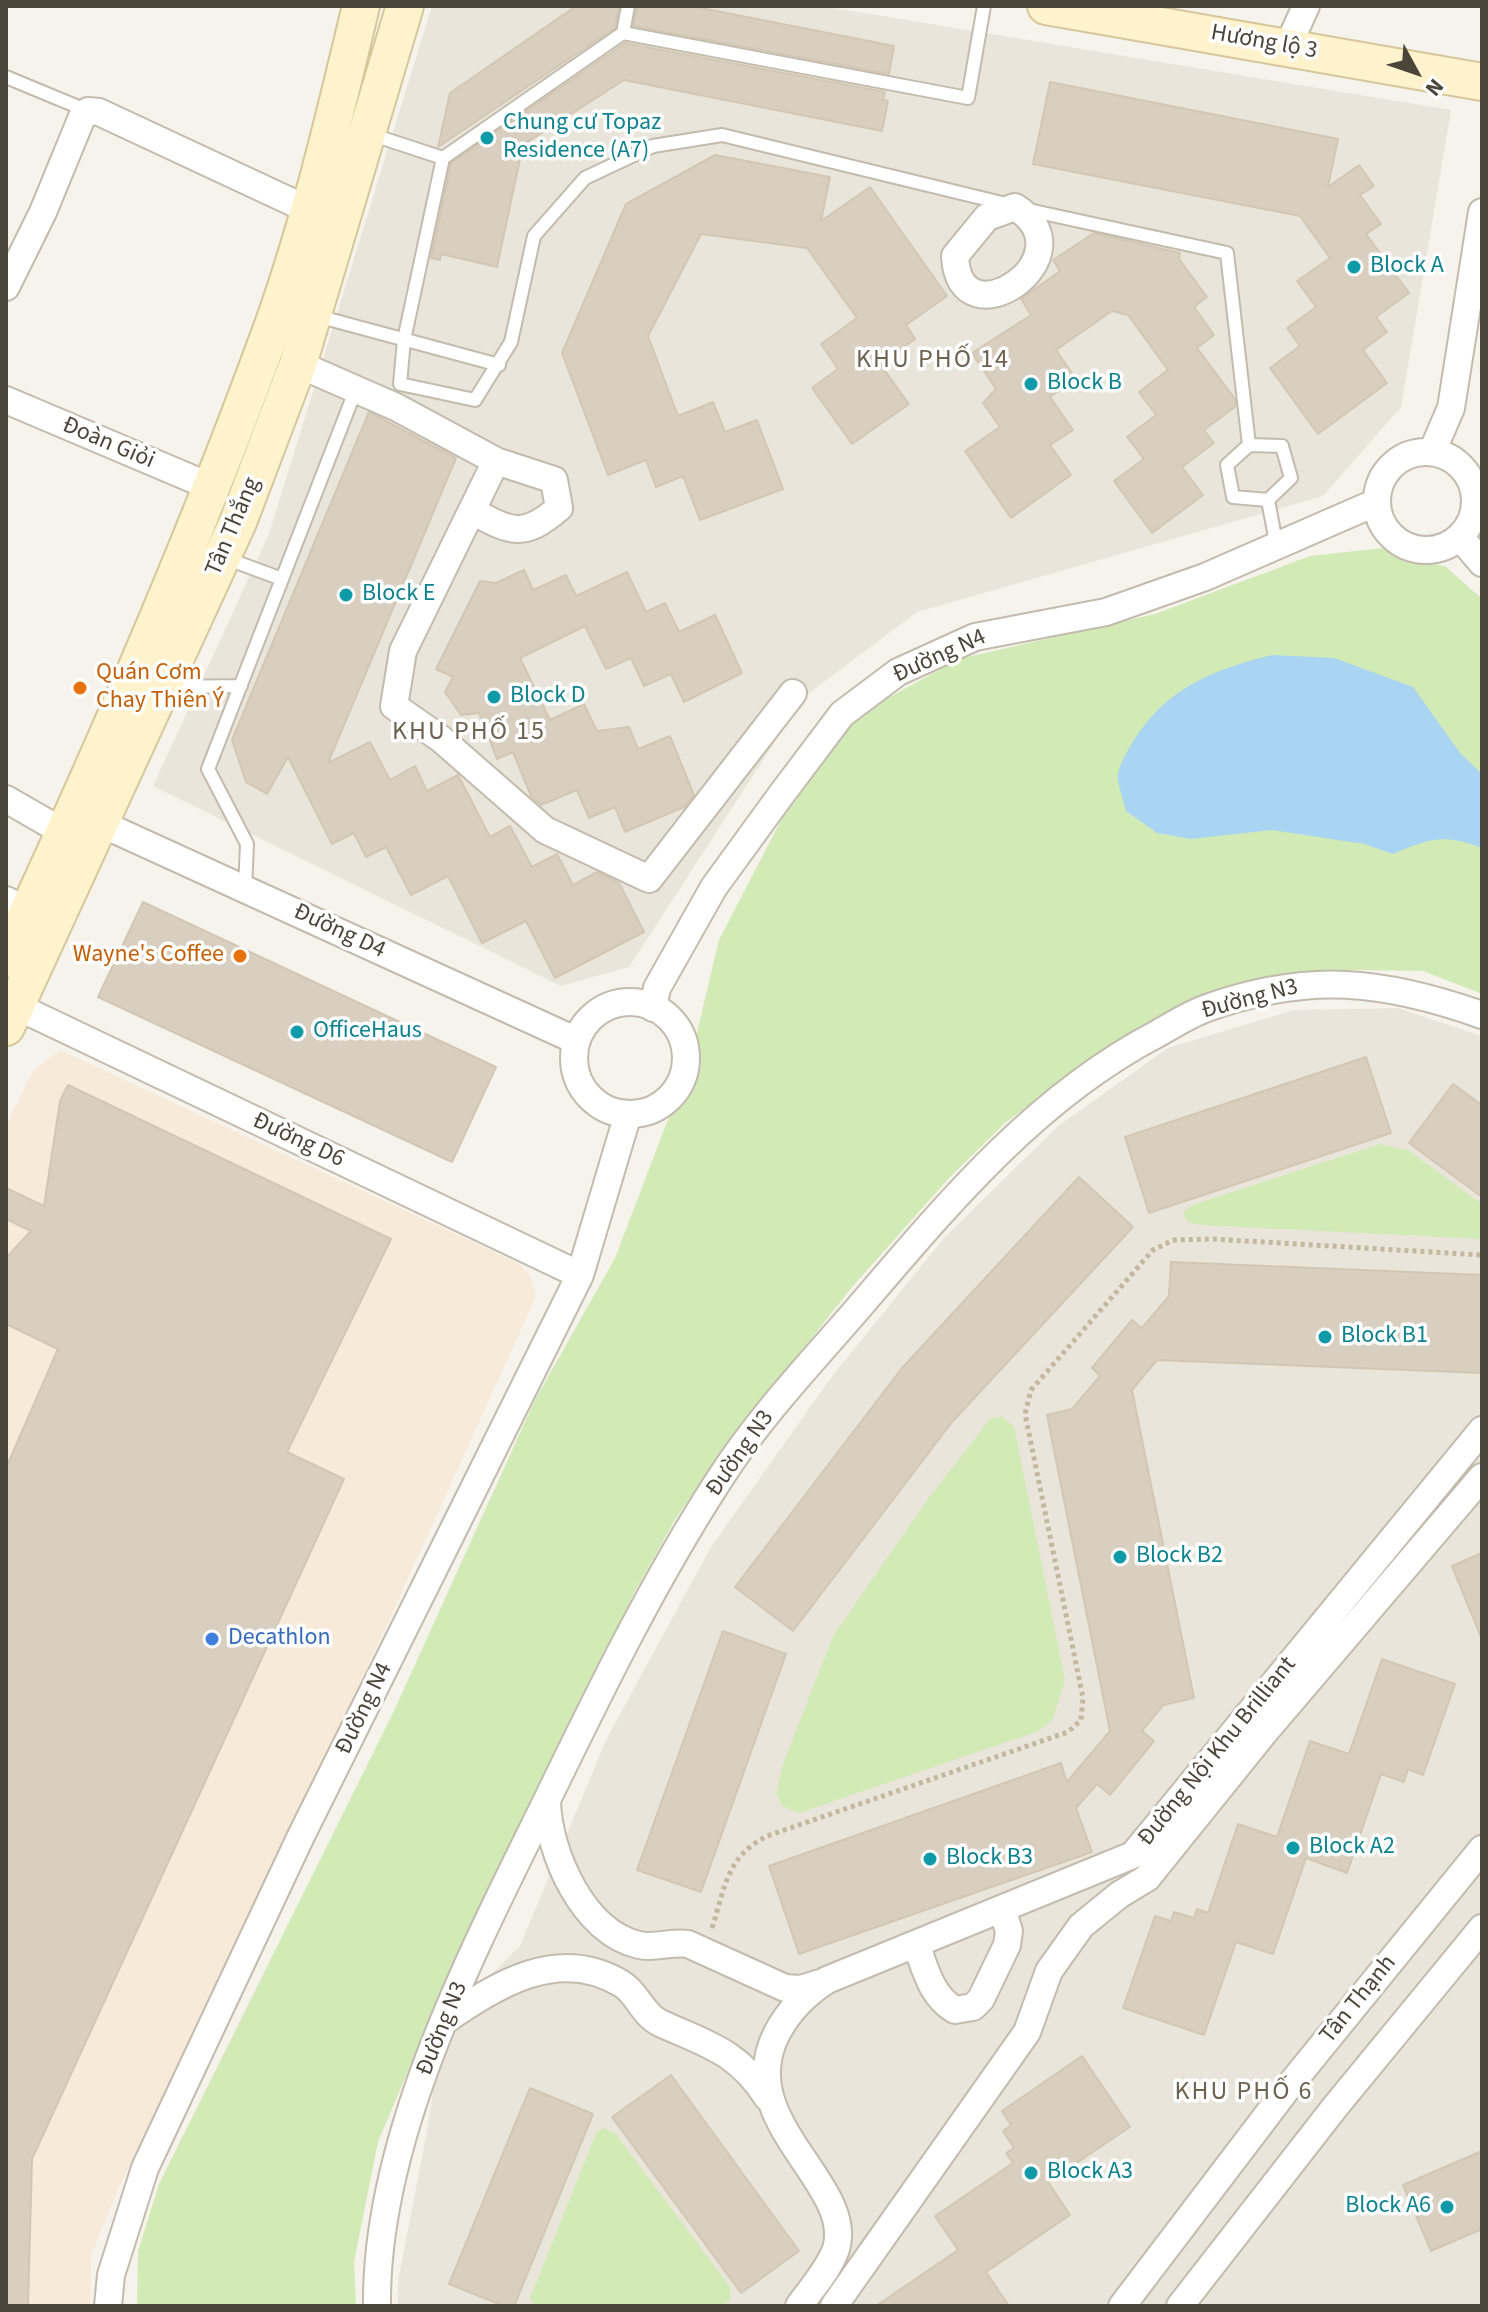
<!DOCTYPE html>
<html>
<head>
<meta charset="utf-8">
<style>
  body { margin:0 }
  #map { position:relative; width:1488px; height:2312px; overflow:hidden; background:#f6f3ec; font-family:"Source Sans 3",sans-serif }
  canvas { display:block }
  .frame { position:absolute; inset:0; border:8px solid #4b4439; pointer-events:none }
  .north { position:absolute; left:1376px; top:32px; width:80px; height:80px; -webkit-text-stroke:6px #fff; paint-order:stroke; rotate:130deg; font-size:22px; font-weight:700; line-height:32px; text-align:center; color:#4b4439 }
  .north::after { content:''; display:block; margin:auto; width:28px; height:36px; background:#4b4439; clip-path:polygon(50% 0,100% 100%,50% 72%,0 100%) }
</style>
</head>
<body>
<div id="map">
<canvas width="1488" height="2312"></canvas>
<div class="frame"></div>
<div class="north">N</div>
</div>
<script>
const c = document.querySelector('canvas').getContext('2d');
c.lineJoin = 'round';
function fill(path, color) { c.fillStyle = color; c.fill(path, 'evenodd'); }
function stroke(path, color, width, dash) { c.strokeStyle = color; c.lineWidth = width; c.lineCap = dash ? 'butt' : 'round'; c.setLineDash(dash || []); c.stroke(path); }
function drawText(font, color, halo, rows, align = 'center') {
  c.font = font + ' "Source Sans 3",sans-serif'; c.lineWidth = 7; c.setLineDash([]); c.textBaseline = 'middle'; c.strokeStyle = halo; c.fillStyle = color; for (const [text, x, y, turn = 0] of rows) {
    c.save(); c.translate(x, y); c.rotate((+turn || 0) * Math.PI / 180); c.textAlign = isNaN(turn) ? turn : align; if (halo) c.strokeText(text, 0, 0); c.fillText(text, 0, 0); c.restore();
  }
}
fill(new Path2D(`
  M 432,6 L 822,6 L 1451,110 L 1401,407 L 1323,496 L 917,612 L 804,697 L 629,967 L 561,986 L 153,786 L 269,534 Z
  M 1398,1008 L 1482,1036 L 1482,2306 L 398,2306 L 398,2281 L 427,2131 L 444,2021 L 520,1946 L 607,1738 L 711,1547 L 833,1375 L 944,1238 L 1058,1126 L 1168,1048 L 1294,1010 Z`), '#eae5da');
fill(new Path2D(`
  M 60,1050 L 518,1263 L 530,1276 L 536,1297 L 262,1899 L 119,2187 L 91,2256 L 90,2306 L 6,2306 L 6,1126 L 33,1071 Z`), '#f7ead8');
fill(new Path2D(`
  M 1383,548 L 1446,567 L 1482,599 L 1482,994 L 1423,971 L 1361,970 L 1296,973 L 1184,1005 L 1061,1082 L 1005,1123 L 950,1177 L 852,1287 L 724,1449 L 676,1518 L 634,1593 L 422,2038 L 378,2142 L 354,2262 L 356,2306 L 137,2306 L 138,2251 L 159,2184 L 393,1713 L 535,1400 L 615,1258 L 690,1062 L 719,940 L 790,803 L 861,713 L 959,659 L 1155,614 L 1310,556 Z
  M 1380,1144 L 1408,1150 L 1482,1204 L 1482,1239 L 1200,1225 L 1187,1221 L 1183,1212 L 1195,1204 Z
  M 1003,1417 L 1014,1427 L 1065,1680 L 1053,1719 L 1039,1731 L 799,1813 L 782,1806 L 776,1793 L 783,1764 L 833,1636 L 930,1496 L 991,1418 Z
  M 603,2128 L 615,2133 L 730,2287 L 730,2299 L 725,2306 L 535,2306 L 530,2298 L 596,2133 Z`), '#d2eab5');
fill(new Path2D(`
  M 1272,655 L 1334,658 L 1413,687 L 1460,753 L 1482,774 L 1482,848 C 1443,833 1429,839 1393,854 L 1364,844 L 1272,830 L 1191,839 L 1157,833 L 1126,811 C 1124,800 1117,785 1118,774 C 1120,763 1128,750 1134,740 C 1168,687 1213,670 1272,655 Z`), '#a9d4f2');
const building = new Path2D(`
  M 576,6 L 619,6 L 615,28 L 438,147 L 450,93 Z
  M 637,6 L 691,6 L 894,46 L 889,74 L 633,26 Z
  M 625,43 L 885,92 L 883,100 L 888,101 L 882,131 L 624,80 L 523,145 L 497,267 L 441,254 L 440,260 L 431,258 L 451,163 Z
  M 1050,82 L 1338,139 L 1328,187 L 1359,165 L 1374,186 L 1360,195 L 1381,224 L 1366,234 L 1409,293 L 1376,317 L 1387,332 L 1363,350 L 1387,383 L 1318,434 L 1270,368 L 1300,346 L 1287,328 L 1316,307 L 1297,281 L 1330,258 L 1300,216 L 1033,164 Z
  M 715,155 L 830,177 L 821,221 L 870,187 L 947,296 L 906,325 L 915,339 L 880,364 L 909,404 L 852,444 L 812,388 L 838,369 L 821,344 L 857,318 L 807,248 L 701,234 L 648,336 L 678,416 L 713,402 L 725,432 L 757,420 L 783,489 L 700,520 L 683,476 L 656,487 L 646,460 L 608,475 L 562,353 L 626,204 Z
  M 1094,233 L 1180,253 L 1179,259 L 1207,297 L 1194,307 L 1214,335 L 1197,348 L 1235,399 L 1236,406 L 1204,430 L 1214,443 L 1182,467 L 1203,495 L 1152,533 L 1114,481 L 1144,459 L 1127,437 L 1156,415 L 1139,392 L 1168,370 L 1128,315 L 1112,311 L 1056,350 L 1076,379 L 1050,397 L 1073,430 L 1050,445 L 1071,475 L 1011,518 L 965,451 L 1000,427 L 983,403 L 996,389 L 972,353 L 1031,315 L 1021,299 L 1060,271 L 1053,260 Z
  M 369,412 L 456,458 L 328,763 L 370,742 L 390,780 L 415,766 L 427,791 L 458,775 L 490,837 L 510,826 L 532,867 L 557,854 L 573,885 L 597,872 L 619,883 L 644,932 L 555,978 L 526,921 L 482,943 L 448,876 L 411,895 L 386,847 L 366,857 L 354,833 L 332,844 L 288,757 L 267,794 L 246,782 L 232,740 Z
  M 524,570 L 533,590 L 566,575 L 576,596 L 627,572 L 646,612 L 665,603 L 679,632 L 715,615 L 742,673 L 684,702 L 671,674 L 644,686 L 631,658 L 606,669 L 585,626 L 520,658 L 550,720 L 584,704 L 597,731 L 629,727 L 638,749 L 670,736 L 694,795 L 684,807 L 625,832 L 615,807 L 589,818 L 577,790 L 541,805 L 531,796 L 513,752 L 497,759 L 479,713 L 461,715 L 445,692 L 453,677 L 436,669 L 480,581 L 496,583 Z
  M 143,902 L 496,1067 L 452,1162 L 98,997 Z
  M 1366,1057 L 1391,1133 L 1149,1213 L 1125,1137 Z
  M 1453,1084 L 1482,1105 L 1482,1197 L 1409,1143 Z
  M 68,1085 L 391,1239 L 287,1452 L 344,1479 L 32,2159 L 28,2306 L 6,2306 L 6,1468 L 58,1349 L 6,1324 L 6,1258 L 31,1231 L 6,1219 L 6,1188 L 44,1206 L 60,1101 Z
  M 1079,1177 L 1133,1227 L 952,1422 L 793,1631 L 735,1587 L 902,1368 Z
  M 1171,1262 L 1482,1275 L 1482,1373 L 1157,1360 L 1132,1390 L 1194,1698 L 1163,1705 L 1142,1731 L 1154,1741 L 1110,1795 L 1097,1784 L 1076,1808 L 1092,1852 L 799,1954 L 769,1866 L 1061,1763 L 1067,1782 L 1110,1731 L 1047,1415 L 1072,1409 L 1100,1376 L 1092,1368 L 1132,1320 L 1142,1328 L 1169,1296 Z
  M 1482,1553 L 1482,1637 L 1481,1637 L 1452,1566 Z
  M 723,1631 L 786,1654 L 701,1892 L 637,1870 Z
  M 1382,1659 L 1455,1684 L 1423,1775 L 1408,1769 L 1404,1782 L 1381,1774 L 1347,1873 L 1306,1858 L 1273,1954 L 1236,1942 L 1204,2035 L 1123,2008 L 1155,1916 L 1171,1921 L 1174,1912 L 1194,1918 L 1197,1909 L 1208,1913 L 1238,1824 L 1277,1837 L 1310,1741 L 1349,1754 Z
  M 1082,2056 L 1130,2127 L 1048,2182 L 1070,2215 L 986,2272 L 1009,2306 L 876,2306 L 958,2250 L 935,2216 L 1013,2163 L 1006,2153 L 1014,2148 L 1003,2131 L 1011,2125 L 1002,2111 Z
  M 671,2075 L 799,2251 L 741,2293 L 612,2117 Z
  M 530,2088 L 593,2114 L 514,2306 L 504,2306 L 449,2284 Z
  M 1482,2151 L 1482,2229 L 1431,2251 L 1403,2185 Z`);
fill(building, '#d8cfc1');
stroke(building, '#d3c7b4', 2);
const lane = new Path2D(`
  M 984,6 L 968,98 L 623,33 L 443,158 L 404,340 L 400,384 L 475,400 L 511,342 L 534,236 L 585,178 L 653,146 L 722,135 L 1006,204
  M 623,33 L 628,6
  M 6,77 L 88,111
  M 370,134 L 443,158
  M 1024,209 L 1227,253 L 1249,445
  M 317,316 L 499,365
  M 1249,445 L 1282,446 L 1291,478 L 1268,500 L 1233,497 L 1227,465 Z
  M 1268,500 L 1277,548
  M 225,558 L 282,579
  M 166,687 L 241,686
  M 245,889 L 247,844 L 208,769 L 356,389`);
const street = new Path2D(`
  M 1288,46 L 1306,6
  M 1015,207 C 1093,255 959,347 955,256 L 987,217 Z
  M 6,287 L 43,212 L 82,117 L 88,111 L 99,112 L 309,210
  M 298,364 L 396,407 L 496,461 L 403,651 L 394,706 L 441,739 L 545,830 L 649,879 L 793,693
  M 6,400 L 209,486
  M 1432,452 L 1451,408 L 1482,212
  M1377 501a49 49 0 1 1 98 0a49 49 0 1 1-98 0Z
  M 472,511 C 511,532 523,539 559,508 L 554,480 L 496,461
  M 1460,537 L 1482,563
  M 6,799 L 65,833
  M 102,824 L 575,1040
  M 6,900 L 28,912
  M574 1058a56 56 0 1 1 112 0a56 56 0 1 1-112 0Z
  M 16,1006 L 580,1275
  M 653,1008 L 657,988 L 714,887 L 781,795 L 842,714 L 898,672 L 975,637 L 1106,612 L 1205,577 L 1377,502
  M 547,1802 C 549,1854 583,1932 639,1945 C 656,1949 671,1941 688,1944 L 785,1988 L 801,1989 L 820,1983
  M 916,1944 C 925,1968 931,1996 955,2010 L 973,2007 L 981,1999 L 1007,1945 L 1009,1931 L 1002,1909
  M 444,2021 C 497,1985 558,1945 622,1984 C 638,1994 642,2014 660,2023 C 706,2044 738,2051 767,2097
  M 108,2306 L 111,2275 L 145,2168 L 301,1836 L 580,1275 L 628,1114
  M 377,2306 C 375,2137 473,1951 546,1802 C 599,1693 653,1582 719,1480 C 758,1419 808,1366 855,1312 C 944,1208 1034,1098 1157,1034 C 1173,1025 1190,1014 1207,1008 C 1308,972 1383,980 1482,1015
  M 799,2306 C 811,2289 829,2269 836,2249 C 856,2184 731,2121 777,2033 C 789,2010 805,1994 827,1980 L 1133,1855 L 1482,1430
  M 834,2306 L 1027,2032 L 1049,1971 L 1081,1926 L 1119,1895 L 1147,1878 L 1263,1734 L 1482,1477
  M 1122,2306 L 1290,2085 L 1482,1849
  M 1180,2306 L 1335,2107 L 1482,1928`);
const secondary = new Path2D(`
  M 1046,6 L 1482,82
  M 6,959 C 101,756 191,549 268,339 C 308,231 334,118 361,6
  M 6,1027 L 238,522 L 298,364 L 405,6`);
stroke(lane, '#c2bbae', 16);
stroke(street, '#c2bbae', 30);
stroke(secondary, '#d6c79b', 40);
stroke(new Path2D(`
  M 712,1928 C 725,1888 726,1857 767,1836 L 1068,1732 L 1081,1720 L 1083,1698 L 1025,1414 L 1031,1390 L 1153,1250 L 1173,1240 L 1213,1239 L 1482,1255`), '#c4b79f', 5, [4, 4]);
stroke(lane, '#fff', 12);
stroke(street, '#fff', 26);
stroke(secondary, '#fff3cd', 36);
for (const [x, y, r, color] of [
  [487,138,8,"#0f9aa8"],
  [1354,267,8,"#0f9aa8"],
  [1031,384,8,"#0f9aa8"],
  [346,595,8,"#0f9aa8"],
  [80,688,8,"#e8710a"],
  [494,697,8,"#0f9aa8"],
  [240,956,8,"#e8710a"],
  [297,1032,8,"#0f9aa8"],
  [1325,1337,8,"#0f9aa8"],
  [1120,1557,8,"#0f9aa8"],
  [212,1639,8,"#3f7fe0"],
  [1293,1848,8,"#0f9aa8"],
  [930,1859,8,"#0f9aa8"],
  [1031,2173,8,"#0f9aa8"],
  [1447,2207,8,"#0f9aa8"]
]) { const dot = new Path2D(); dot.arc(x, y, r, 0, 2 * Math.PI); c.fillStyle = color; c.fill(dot); stroke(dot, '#fff', 3); }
drawText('24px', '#4b4439', '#fff', [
  ["Hương lộ 3",1264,43,10],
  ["Đoàn Giỏi",108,444,23],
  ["Tân Thắng",234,527,-67],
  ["Đường N4",940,657,-24],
  ["Đường D4",339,932,25],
  ["Đường N3",1250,1000,-15],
  ["Đường D6",298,1141,25],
  ["Đường N3",741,1454,-55],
  ["Đường N4",365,1709,-64],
  ["Đường Nội Khu Brilliant",1218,1752,-51],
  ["Tân Thạnh",1359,2000,-51],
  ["Đường N3",443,2029,-68]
]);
drawText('24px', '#0d838f', '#fff', [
  ["Chung cư Topaz",503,124],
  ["Residence (A7)",503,152],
  ["Block A",1370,267],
  ["Block B",1047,384],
  ["Block E",362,595],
  ["Block D",510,697],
  ["OfficeHaus",313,1032],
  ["Block B1",1341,1337],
  ["Block B2",1136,1557],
  ["Block A2",1309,1848],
  ["Block B3",946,1859],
  ["Block A3",1047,2173],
  ["Block A6",1431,2207,"right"]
], 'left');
drawText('24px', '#c56008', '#fff', [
  ["Quán Cơm",96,674],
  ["Chay Thiên Ý",96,702],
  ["Wayne's Coffee",224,956,"right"]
], 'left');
drawText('24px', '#366cbe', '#fff', [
  ["Decathlon",228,1639]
], 'left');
c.letterSpacing = '2px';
drawText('26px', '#6e6250', '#fff', [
  ["KHU PHỐ 14",933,361],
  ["KHU PHỐ 15",469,733],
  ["KHU PHỐ 6",1244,2093]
]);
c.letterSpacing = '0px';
</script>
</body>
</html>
